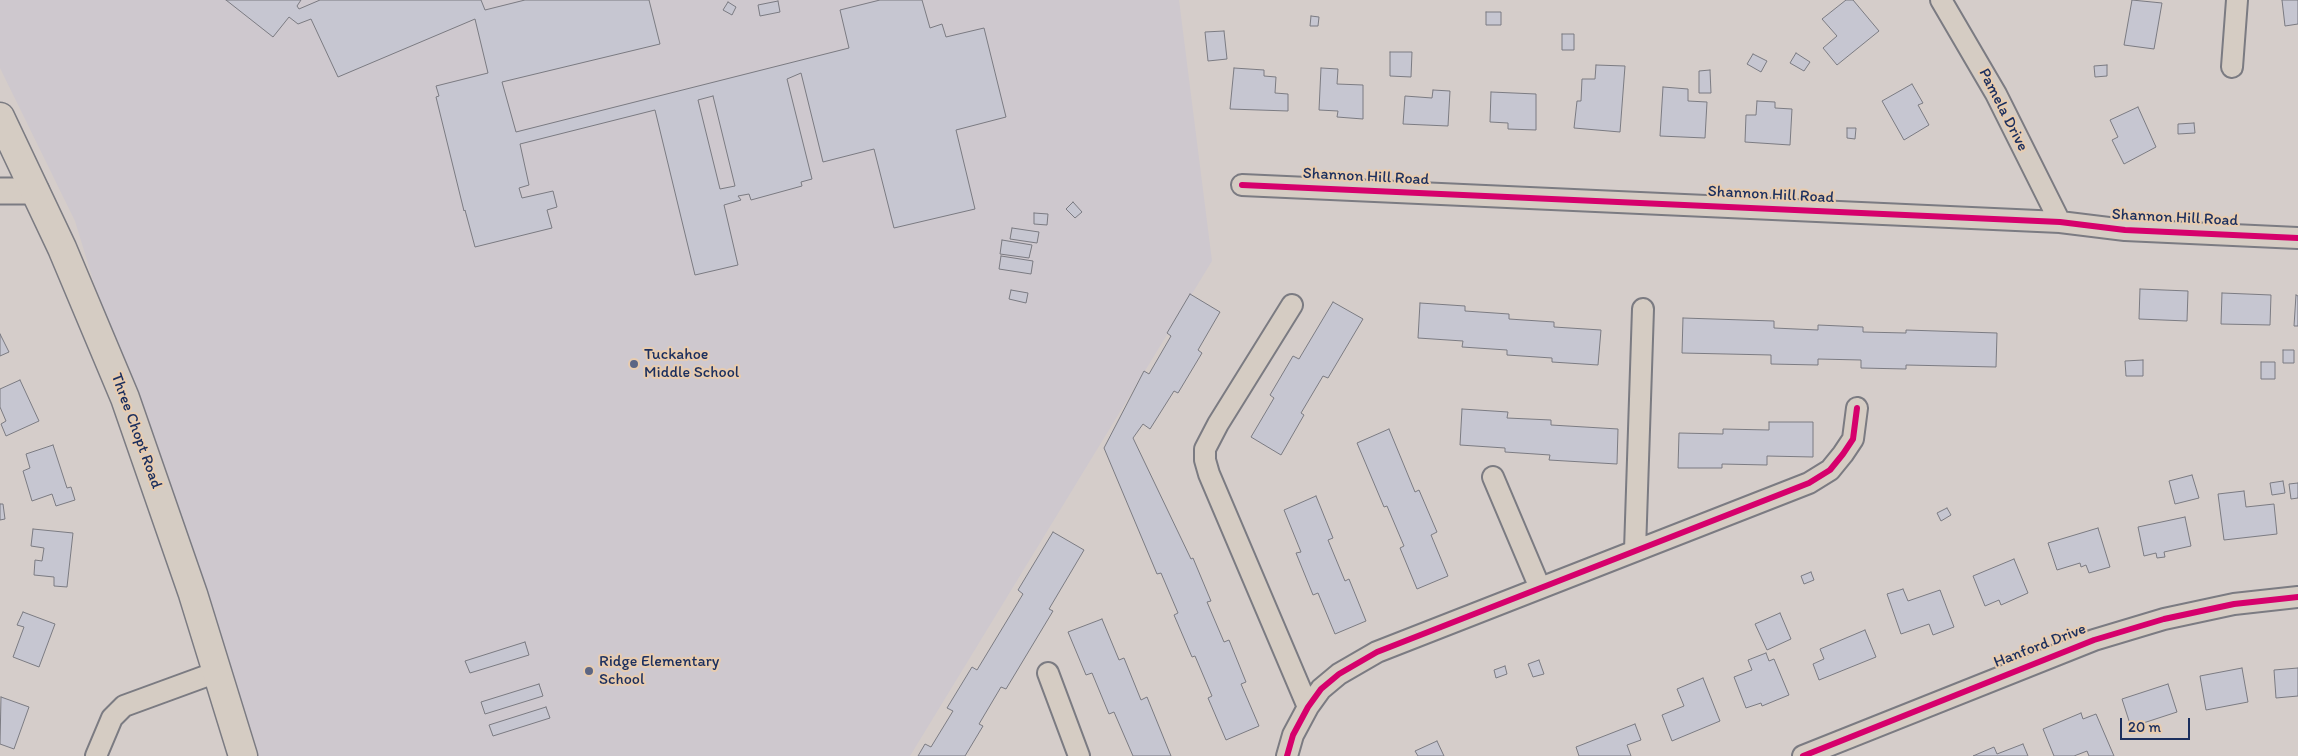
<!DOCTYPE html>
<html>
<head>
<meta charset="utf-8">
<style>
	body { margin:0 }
	#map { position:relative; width:2298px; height:756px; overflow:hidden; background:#d5cdca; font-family:Itim,sans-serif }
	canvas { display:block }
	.scale { position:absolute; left:2120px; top:718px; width:70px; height:22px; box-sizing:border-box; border:2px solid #1b2f5e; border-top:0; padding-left:6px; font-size:15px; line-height:18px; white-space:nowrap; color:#1b2f5e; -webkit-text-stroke:4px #e8ccaf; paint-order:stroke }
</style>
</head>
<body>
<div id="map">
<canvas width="2298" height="756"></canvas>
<div class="scale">20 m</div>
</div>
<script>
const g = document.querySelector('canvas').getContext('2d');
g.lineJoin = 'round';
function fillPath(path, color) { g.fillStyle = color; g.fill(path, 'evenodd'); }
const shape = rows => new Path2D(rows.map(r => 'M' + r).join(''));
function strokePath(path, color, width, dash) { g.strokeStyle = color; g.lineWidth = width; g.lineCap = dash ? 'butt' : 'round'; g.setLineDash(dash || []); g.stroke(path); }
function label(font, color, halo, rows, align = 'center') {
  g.font = font + ' Itim,sans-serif'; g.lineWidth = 4; g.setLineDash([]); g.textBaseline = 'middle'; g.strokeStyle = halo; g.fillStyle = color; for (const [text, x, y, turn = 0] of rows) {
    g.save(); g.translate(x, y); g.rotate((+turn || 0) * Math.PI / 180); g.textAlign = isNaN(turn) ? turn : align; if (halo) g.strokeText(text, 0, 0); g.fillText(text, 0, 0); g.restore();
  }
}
const built = shape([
	[0,0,1179,0,1212,261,910,756,243,756,150,467,75,221,0,68]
]);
const building = shape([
	[226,0,301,0,297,6,299,9,320,0,481,0,485,10,525,0,649,0,660,44,502,82,516,132,849,48,840,10,880,0,922,0,930,28,942,24,946,37,984,28,1006,117,956,130,975,209,894,228,874,149,823,162,801,73,787,79,812,179,801,182,802,186,751,200,749,194,738,196,741,200,724,205,738,265,695,275,655,110,520,144,529,185,519,188,522,198,553,191,557,207,547,210,552,228,475,247,465,210,464,211,436,97,439,96,436,86,488,73,475,19,338,77,311,19,298,24,289,17,273,37,226,0],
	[713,96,735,186,720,189,698,100,713,96],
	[1846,0,1853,0,1879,31,1837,65,1823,48,1837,36,1822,19,1846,0],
	[2132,0,2162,3,2154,49,2124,45,2132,0],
	[2282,0,2298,0,2298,24,2285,26,2282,0],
	[778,1,780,12,760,16,758,5,778,1],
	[728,2,736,7,732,15,723,10,728,2],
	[1486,12,1501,12,1501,25,1486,25,1486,12],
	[1311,16,1319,17,1318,26,1310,26,1311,16],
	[1224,31,1227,59,1208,61,1205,32,1224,31],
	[1562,34,1574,34,1574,50,1562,50,1562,34],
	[1390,52,1412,52,1411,77,1390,76,1390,52],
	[1796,53,1810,62,1804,71,1790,63,1796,53],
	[1753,54,1767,61,1761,72,1747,64,1753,54],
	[1596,65,1625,66,1620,132,1574,128,1577,101,1581,101,1582,79,1595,79,1596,65],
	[2107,65,2107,76,2095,77,2094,66,2107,65],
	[1234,68,1264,70,1264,76,1276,77,1275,93,1288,94,1288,111,1230,109,1234,68],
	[1321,68,1338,69,1337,84,1363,85,1363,119,1337,117,1338,111,1319,110,1321,68],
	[1710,70,1711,93,1699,93,1699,71,1710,70],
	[1912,84,1923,103,1918,105,1929,125,1904,140,1882,101,1912,84],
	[1663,87,1688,89,1688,101,1707,102,1705,138,1660,136,1663,87],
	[1433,90,1450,91,1448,126,1403,124,1405,96,1432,98,1433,90],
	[1491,92,1536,94,1536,130,1508,129,1508,123,1490,122,1491,92],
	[1757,101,1775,102,1775,108,1792,109,1790,145,1745,142,1746,115,1756,115,1757,101],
	[2138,107,2156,147,2124,164,2112,140,2118,137,2110,120,2138,107],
	[2194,123,2195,133,2178,134,2178,124,2194,123],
	[1847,128,1856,128,1855,139,1847,138,1847,128],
	[1073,202,1082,212,1075,218,1066,209,1073,202],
	[1034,213,1048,214,1047,225,1034,224,1034,213],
	[1012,228,1039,232,1037,243,1010,239,1012,228],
	[1002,240,1032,245,1029,258,1000,254,1002,240],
	[1001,256,1033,261,1031,274,999,269,1001,256],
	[2140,289,2188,291,2187,321,2139,319,2140,289],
	[1011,290,1028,293,1026,303,1009,299,1011,290],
	[2222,293,2271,295,2270,325,2221,324,2222,293],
	[1190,294,1220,312,1198,350,1202,353,1178,393,1174,391,1150,429,1143,424,1133,438,1191,559,1193,558,1211,601,1207,602,1224,642,1229,640,1246,682,1241,684,1259,726,1226,740,1208,698,1212,696,1195,656,1192,657,1174,615,1178,613,1161,573,1157,574,1104,448,1144,371,1149,374,1171,336,1167,333,1190,294],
	[2296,295,2298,296,2298,326,2294,326,2296,295],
	[1333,302,1363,319,1328,378,1323,376,1301,413,1304,415,1281,455,1251,437,1274,398,1270,395,1293,356,1299,359,1333,302],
	[1420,303,1465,306,1465,311,1509,314,1509,319,1554,322,1554,327,1601,330,1598,365,1552,362,1552,358,1507,355,1507,350,1462,347,1463,341,1418,338,1420,303],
	[1683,318,1774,321,1774,328,1818,330,1818,325,1863,327,1863,332,1906,333,1906,330,1997,333,1996,367,1906,365,1906,369,1861,368,1861,360,1818,359,1818,365,1771,364,1771,355,1682,353,1683,318],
	[0,334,9,352,0,356,0,334],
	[2283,350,2294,350,2294,363,2283,363,2283,350],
	[2143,360,2143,376,2126,376,2125,361,2143,360],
	[2261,362,2275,362,2275,379,2261,379,2261,362],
	[20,380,39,421,6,436,1,424,6,421,0,407,0,389,20,380],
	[1462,409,1508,412,1507,418,1551,420,1551,425,1618,429,1617,464,1549,460,1550,455,1505,452,1505,448,1460,445,1462,409],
	[1769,422,1813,422,1813,457,1767,456,1767,465,1722,464,1722,468,1678,468,1679,433,1723,434,1723,429,1769,430,1769,422],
	[1389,429,1415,492,1419,490,1437,532,1431,535,1448,576,1417,589,1400,548,1404,546,1387,506,1384,507,1357,443,1389,429],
	[53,445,67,488,71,487,75,500,56,506,52,494,32,501,23,471,30,468,26,454,53,445],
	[2192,475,2199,498,2175,504,2169,481,2192,475],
	[2283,481,2285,493,2272,495,2270,483,2283,481],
	[2298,483,2298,498,2291,499,2289,484,2298,483],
	[2244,491,2246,507,2274,504,2277,534,2224,540,2218,494,2244,491],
	[1316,496,1333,538,1328,540,1345,581,1349,579,1366,621,1335,634,1318,593,1313,595,1296,553,1301,552,1284,510,1316,496],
	[0,504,3,504,5,519,0,520,0,504],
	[1947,508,1951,515,1941,521,1937,513,1947,508],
	[2185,517,2191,546,2164,552,2165,557,2157,558,2156,553,2144,556,2138,527,2185,517],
	[2098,528,2110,567,2089,573,2086,565,2081,567,2080,563,2057,570,2048,543,2098,528],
	[33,529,73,533,67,587,54,586,54,577,34,575,35,560,42,561,44,548,31,546,33,529],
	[1053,532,1084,550,1049,609,1053,611,1006,689,1001,687,979,724,983,726,965,756,918,756,925,744,931,747,953,711,947,708,972,667,977,670,1023,594,1018,590,1053,532],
	[2014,559,2028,593,2001,605,1999,600,1985,606,1973,576,2014,559],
	[1811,572,1814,580,1804,584,1801,576,1811,572],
	[1903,589,1908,601,1940,590,1954,627,1933,635,1929,624,1901,634,1887,594,1903,589],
	[23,612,55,624,39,667,13,657,24,627,17,625,23,612],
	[1780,613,1791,639,1767,650,1755,624,1780,613],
	[1102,619,1119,660,1124,658,1141,700,1147,697,1171,756,1133,756,1114,712,1109,714,1092,673,1086,675,1068,632,1102,619],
	[1865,630,1876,657,1819,680,1813,664,1824,659,1820,649,1865,630],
	[525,642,529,655,470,673,465,661,525,642],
	[1766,653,1769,661,1774,659,1789,695,1762,706,1761,703,1746,708,1734,677,1752,670,1748,660,1766,653],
	[1539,660,1544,674,1533,677,1528,664,1539,660],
	[1505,666,1507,674,1496,678,1494,670,1505,666],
	[2242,668,2248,702,2206,710,2200,676,2242,668],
	[2298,668,2298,696,2276,698,2274,670,2298,668],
	[1703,678,1720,721,1672,741,1662,715,1684,706,1677,689,1703,678],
	[539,684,543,696,485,714,481,702,539,684],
	[2168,684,2177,712,2131,727,2122,699,2168,684],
	[1,697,29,707,14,749,0,744,1,697],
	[546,707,550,718,493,736,489,725,546,707],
	[2081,713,2083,719,2096,714,2114,756,2089,756,2087,751,2074,756,2054,756,2043,729,2081,713],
	[1635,724,1641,740,1627,745,1631,756,1579,756,1576,747,1635,724],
	[1437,741,1444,756,1418,756,1415,751,1437,741],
	[2023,744,2028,756,1973,756,1994,747,1997,754,2023,744]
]);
const minor = shape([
	[1941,0,1996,94,2060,222],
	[2232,67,2237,0],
	[1242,185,2060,222,2125,230,2298,238],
	[1292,305,1218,424,1205,449,1205,460,1209,474,1308,707],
	[1493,477,1540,588],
	[1635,550,1643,309],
	[1048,673,1079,756],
	[96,756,112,718,124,706,217,672],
	[1287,756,1293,735,1308,707,1321,689,1339,674,1377,652,1809,483,1830,470,1843,454,1853,439,1857,408],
	[1803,756,2094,640,2164,619,2234,604,2298,597]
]);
const tertiary = shape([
	[0,191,36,191]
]);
const secondary = shape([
	[0,117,62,248,125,398,193,594,243,756]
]);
const cycleway = shape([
	[1242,185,2060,222,2125,230,2298,238],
	[1287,756,1293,735,1308,707,1321,689,1339,674,1377,652,1809,483,1830,470,1843,454,1853,439,1857,408],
	[1803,756,2094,640,2164,619,2234,604,2298,597]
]);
const markers = [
	[634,364,5,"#5c6684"],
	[589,671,5,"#5c6684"]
];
const streetNames = [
	["Pamela Drive",2003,110,63],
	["Shannon Hill Road",1366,177,3],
	["Shannon Hill Road",1771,195,3],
	["Shannon Hill Road",2175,218,3],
	["Three Chopt Road",136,431,70],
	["Hanford Drive",2040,646,-21]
];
const poiNames = [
	["Tuckahoe",644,355],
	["Middle School",644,373],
	["Ridge Elementary",599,662],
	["School",599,680]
];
fillPath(built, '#cec8ce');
fillPath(building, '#c6c6d1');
strokePath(building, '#7b7b82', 1);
strokePath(minor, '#7b7b82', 24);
strokePath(tertiary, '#7b7b82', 29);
strokePath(secondary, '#7b7b82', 31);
strokePath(minor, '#d5ccc3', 20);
strokePath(tertiary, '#d5ccc3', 25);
strokePath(secondary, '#d5ccc3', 28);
strokePath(cycleway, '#d6006c', 6);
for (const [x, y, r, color] of markers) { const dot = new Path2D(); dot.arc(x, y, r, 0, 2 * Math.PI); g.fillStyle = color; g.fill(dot); strokePath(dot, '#e8ccaf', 2); }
label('16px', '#1b2f5e', '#e8ccaf', streetNames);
label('16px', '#1b2f5e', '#e8ccaf', poiNames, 'left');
</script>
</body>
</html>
